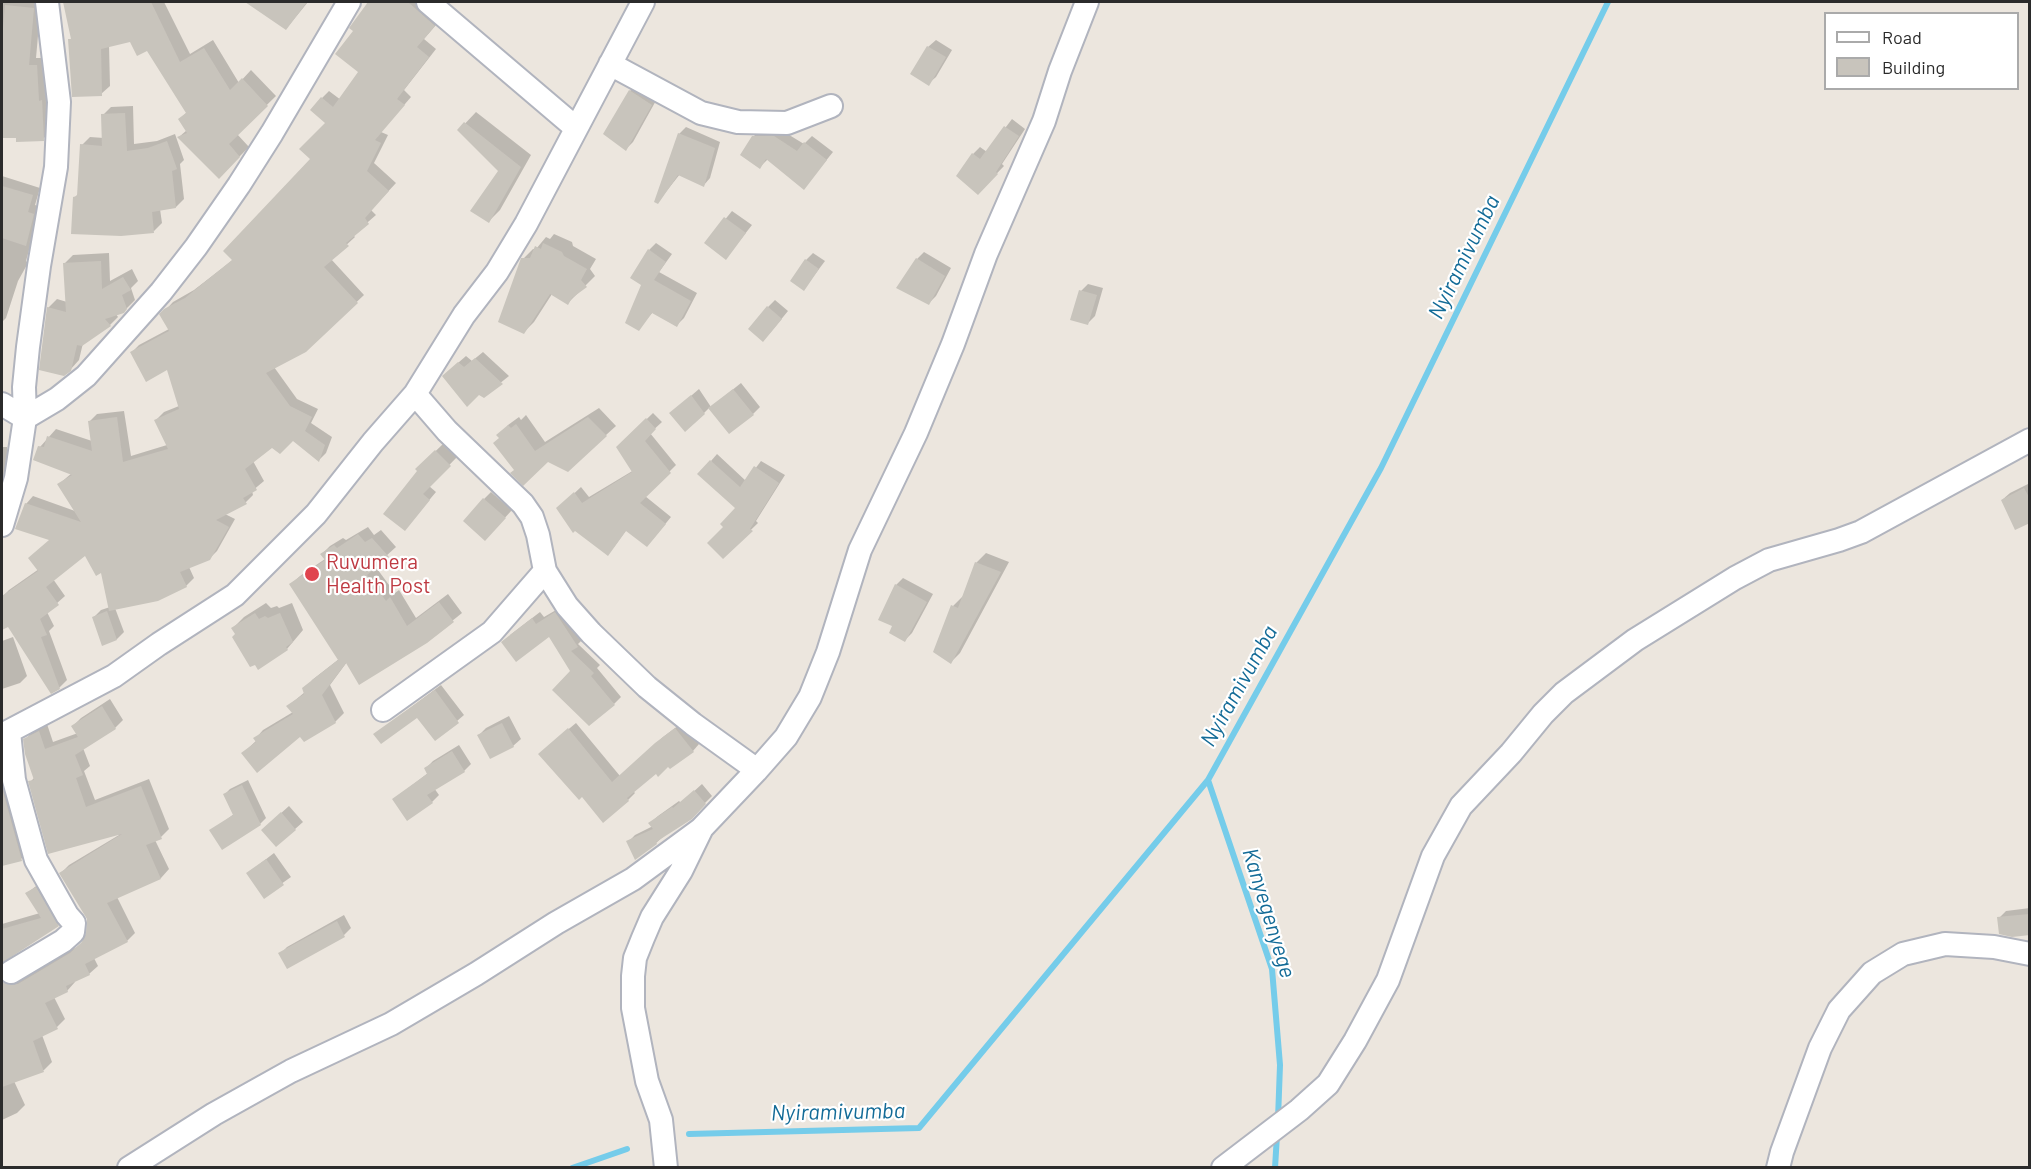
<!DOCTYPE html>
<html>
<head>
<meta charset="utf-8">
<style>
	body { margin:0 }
	#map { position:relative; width:2031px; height:1169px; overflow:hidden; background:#ece6de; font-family:Barlow,sans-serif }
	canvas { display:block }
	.frame { position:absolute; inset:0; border:3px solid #2b2b2b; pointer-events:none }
	.legend { position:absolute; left:1824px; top:12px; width:195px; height:78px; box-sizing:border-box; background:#fff; border:2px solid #aaa; margin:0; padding:8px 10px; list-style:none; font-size:18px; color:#2b2b2b }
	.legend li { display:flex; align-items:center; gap:12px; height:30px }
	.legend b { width:30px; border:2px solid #aaa }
</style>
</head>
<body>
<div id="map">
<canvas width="2031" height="1169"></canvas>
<div class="frame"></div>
<ul class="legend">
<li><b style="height:8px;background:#fff"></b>Road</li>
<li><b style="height:16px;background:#c8c4bc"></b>Building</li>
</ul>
</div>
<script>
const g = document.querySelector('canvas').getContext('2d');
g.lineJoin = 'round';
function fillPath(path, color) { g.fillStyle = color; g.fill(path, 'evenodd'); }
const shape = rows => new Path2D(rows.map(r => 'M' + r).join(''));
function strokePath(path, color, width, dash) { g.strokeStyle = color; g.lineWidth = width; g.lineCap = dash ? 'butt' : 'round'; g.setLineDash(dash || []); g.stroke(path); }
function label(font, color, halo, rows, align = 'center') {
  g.font = font + ' Barlow,sans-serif'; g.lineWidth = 4.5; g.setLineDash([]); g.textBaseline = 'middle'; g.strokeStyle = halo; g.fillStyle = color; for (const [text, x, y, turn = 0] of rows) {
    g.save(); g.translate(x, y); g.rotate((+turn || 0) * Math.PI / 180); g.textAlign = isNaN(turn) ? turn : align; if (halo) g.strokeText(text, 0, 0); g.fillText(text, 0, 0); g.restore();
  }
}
const shadow = shape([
	[2,2,41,2,36,58,44,58,46,94,49,93,51,131,43,139,15,96,2,95],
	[65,2,164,2,190,54,213,40,239,83,251,70,276,96,237,134,249,147,219,177,179,137,187,130,180,119,187,112,148,49,131,40,109,45,110,86,101,94,70,40,72,37],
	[248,2,308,2,286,29],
	[365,2,424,2,442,18,424,39,436,49,404,90,411,97,381,132,388,135,374,163,396,183,371,210,376,215,353,235,355,237,331,259,364,295,306,350,274,367,297,399,318,409,311,423,332,437,326,453,319,460,293,439,272,446,253,461,264,481,252,491,253,495,246,502,225,514,235,519,217,551,209,559,189,567,194,578,186,586,115,608,124,632,117,639,103,644,94,617,101,610,110,607,102,571,86,554,53,579,65,596,47,612,54,626,49,631,67,680,59,688,9,625,2,628,2,597,9,590,39,569,51,539,26,504,33,496,75,511,59,484,72,473,40,447,56,429,92,441,89,422,97,414,124,411,131,456,167,445,156,420,164,412,179,406,168,368,132,352,139,345,169,329,161,315,173,302,194,290,234,259,312,159,327,123,322,98,329,91,341,100,360,72,355,31,368,4],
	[936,40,952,50,936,77,928,84,912,74,928,47],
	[637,83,658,97,633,142,626,149,604,134,630,91],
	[133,106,134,144,157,141,175,134,184,160,180,164,184,199,176,207,160,209,162,223,154,231,74,198,79,193,82,145,90,137,104,138,103,115,111,107],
	[476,112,531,155,500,210,489,221,500,171,459,130],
	[1012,119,1025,129,1002,164,1004,166,978,193,973,154,980,147,987,152],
	[686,127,720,142,710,178,704,185,680,174,658,202,679,134],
	[761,129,781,130,804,144,812,136,833,152,804,188,768,159,760,167,753,137],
	[2,176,40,188,35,205,41,207,26,261,28,263,18,281,6,318,2,322],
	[732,211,752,225,726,258,706,243],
	[554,234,572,242,573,246,596,259,590,269,595,276,568,303,552,294,534,322,524,332,523,259,533,249,536,249,546,237,550,239],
	[656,243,672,254,659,272,697,293,684,318,676,326,653,312,638,329,649,250],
	[924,252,951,268,936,296,929,303,898,288,917,259],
	[109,253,110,281,132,269,138,281,131,288,135,300,123,312,116,314,118,317,110,325,83,343,79,360,70,370,48,308,57,299,67,302,64,264,73,255],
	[813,253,825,261,804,289,806,260],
	[1088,284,1103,288,1095,316,1088,323,1081,291],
	[775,300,788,311,770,333,768,307],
	[483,352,509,376,484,396,451,369,466,356,472,361],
	[741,383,760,407,753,414,710,407,704,413,671,413,699,389,711,407],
	[599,408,616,426,606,435,548,460,516,469,500,438,508,425,519,417,521,420,526,415,545,442],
	[653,413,662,422,650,433,676,465,645,496,671,517,653,539,627,529,614,547,565,502,581,487,589,497,634,470,618,447],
	[443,444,457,457,429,486,436,492,405,529,419,471,417,469],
	[2,447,7,447,7,477,2,495],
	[717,454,746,481,761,461,785,475,756,521,758,523,723,557,725,527,737,508,711,461],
	[2030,483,2030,522,2002,500,2010,493],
	[491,492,512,510,492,532,484,499],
	[368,527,374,535,381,530,396,547,375,566,395,593,399,590,416,618,448,594,462,613,426,642,347,662,330,685,344,713,335,722,243,753,257,740,255,739,263,730,293,712,288,706,305,692,312,680,339,659,291,584,300,576,325,559,322,554,330,546,343,538,346,540],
	[986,553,1009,562,960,653,951,662,935,651,953,606,963,596,976,563],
	[903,578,933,594,912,633,905,640,894,626,896,585],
	[266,603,271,608,277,606,279,608,292,603,303,630,287,649,237,634,233,628,244,617],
	[563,606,584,638,578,644,600,665,597,668,621,697,614,704,572,671,549,634,510,635,540,612,544,617],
	[13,637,27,676,20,683,2,689,2,641],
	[441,685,464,715,436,739,417,716,375,734],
	[110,699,123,720,115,728,83,748,90,766,84,771,95,800,149,779,169,829,161,837,155,840,169,869,161,878,117,897,135,933,127,941,94,958,98,966,89,974,74,981,75,982,67,991,54,997,65,1019,57,1027,42,1035,52,1062,44,1070,14,1081,25,1105,17,1113,2,1120,2,924,40,913,27,893,44,880,66,917,58,925,6,957,5,963,20,978,28,976,80,945,88,934,88,918,61,873,69,865,119,835,30,782,35,777,25,740,33,731,47,724,53,742,78,733,73,726,81,718],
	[509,716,521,739,513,746,479,735,486,728],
	[683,722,699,744,693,751,656,772,633,791,635,793,628,800,547,747,576,723,620,776,663,737],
	[459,745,471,764,464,771,434,788,439,795,432,802,394,799,428,773,426,768,433,761],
	[13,778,32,848,21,859,2,865,2,781],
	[248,780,266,818,260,824,211,831,234,814,224,795,230,789],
	[702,784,712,796,688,820,664,836,656,843,628,842,635,835,653,826,650,823,658,816,679,801,681,803],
	[289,806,303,822,277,845,270,823],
	[274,853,291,877,264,896,248,873],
	[2030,908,2030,933,1999,918,2006,911],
	[344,915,351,928,344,935,280,954,287,947]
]);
const stream = shape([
	[1208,780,1272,969,1280,1065,1278,1119],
	[689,1134,919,1128,1208,780,1381,468,1608,2],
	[572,1168,627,1149],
	[1275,1168,1277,1135]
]);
const building = shape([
	[63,2,151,2,180,62,204,48,230,90,242,78,268,106,229,144,240,157,219,179,177,137,187,133,178,119,186,113,147,51,137,56,130,42,101,49,102,96,72,97,68,39,71,39],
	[245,2,307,2,286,30],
	[368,2,408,2,435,26,417,47,429,57,397,99,405,105,375,140,381,143,367,171,389,191,365,218,369,224,346,243,349,246,324,267,358,303,306,352,266,373,290,406,312,417,305,431,325,445,319,462,293,441,280,454,272,448,245,469,257,490,243,498,247,504,216,520,229,527,210,560,180,572,187,587,158,601,109,611,101,573,96,576,85,556,46,587,59,605,40,619,47,635,41,637,60,689,51,694,8,627,2,630,2,596,38,571,28,558,49,540,15,529,25,503,81,522,57,484,72,475,33,460,38,446,44,447,47,436,92,451,88,421,117,417,123,462,168,449,154,420,179,409,167,370,146,382,130,352,169,331,159,314,164,309,185,298,232,260,223,251,310,159,299,149,325,123,310,110,321,97,333,107,358,72,335,54,353,31,349,28],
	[5,5,34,8,29,65,37,65,39,101,42,100,44,141,16,142,16,138,2,138,2,41],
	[927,46,946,57,929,86,910,74],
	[629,90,652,105,626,151,603,134],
	[125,113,127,151,148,148,167,141,177,169,172,171,176,208,152,212,154,233,121,236,71,234,73,197,77,196,80,144,102,146,101,114],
	[464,122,521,167,489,223,470,211,498,171,457,130],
	[1004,126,1019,136,996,172,998,174,978,195,956,176,972,153,980,159],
	[678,133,715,148,704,187,678,175,658,204,654,202],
	[752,136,774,136,797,151,804,142,827,160,804,190,766,159,760,169,740,155],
	[2,186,33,195,28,212,34,214,26,246,2,238],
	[724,217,746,233,726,260,704,243],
	[543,243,562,252,564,256,587,269,581,280,587,287,572,298,568,305,550,294,524,334,498,322,521,258,530,258,535,246,541,249],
	[648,249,666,262,654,280,691,301,677,327,652,313,639,331,625,323,641,285,630,278],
	[916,258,945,276,929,305,896,288],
	[805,259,819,269,804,291,790,281],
	[101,261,102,289,123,277,131,290,122,295,127,309,124,313,105,319,111,326,82,346,77,345,71,371,64,376,39,370,47,307,66,312,63,263],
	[1079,290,1097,295,1088,325,1070,320],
	[767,306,782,319,763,342,748,329],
	[475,358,503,384,484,398,479,395,467,407,442,376,458,362,464,367],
	[733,389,754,415,729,434,708,408],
	[691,395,705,414,685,432,669,413],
	[588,417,607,436,568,472,548,462,523,486,510,473,514,470,493,443,499,438,496,435,508,425,511,428,516,424,535,451],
	[646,418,656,429,645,441,671,473,640,503,666,524,647,547,626,531,608,556,575,531,573,533,556,508,574,492,582,503,632,472,616,447],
	[435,450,451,466,423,494,430,500,405,531,383,514,417,471,415,469],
	[710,460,740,487,754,466,779,483,750,529,753,531,723,559,707,543,723,527,720,524,735,508,697,474],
	[2024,488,2030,499,2030,523,2015,530,2001,500],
	[483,498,506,518,485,541,463,521],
	[358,534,365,542,372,538,389,557,367,575,386,601,390,597,407,626,439,602,454,622,427,643,359,685,346,663,322,695,336,723,304,742,300,737,257,773,241,753,256,742,253,738,293,714,286,706,304,694,302,688,338,660,289,584,325,560,320,554,334,545,337,548],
	[975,562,1001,572,951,664,933,652,951,605,958,608],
	[895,584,927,602,905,642,889,633,892,626,878,620],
	[107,611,117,640,102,646,92,617],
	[555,612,578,647,571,651,594,673,591,676,615,705,589,726,552,690,570,671,549,637,516,662,501,642,532,618,536,624],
	[255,613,259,619,265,616,268,618,280,613,293,642,286,647,288,650,258,670,255,665,250,667,232,637,235,634,231,628],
	[435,690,459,723,435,741,417,718,381,744,373,734],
	[102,706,116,729,75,755,83,775,76,778,86,807,141,786,162,839,146,845,161,879,107,903,128,942,85,964,90,975,66,986,68,992,45,1003,58,1029,33,1041,44,1072,2,1087,2,981,11,985,18,984,70,953,82,942,86,933,87,919,59,873,122,834,48,854,28,781,34,780,25,754,23,739,39,731,45,749,78,737,71,726],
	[502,723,514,747,490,759,477,735],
	[568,728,612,782,655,743,675,728,694,752,670,769,668,767,658,777,656,774,627,798,629,801,603,823,582,797,579,800,538,754],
	[452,751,465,772,427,795,433,803,407,821,392,799,427,774,424,768],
	[242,785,261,825,222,850,209,830,233,815,223,794],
	[2,788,22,861,2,866],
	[694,790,706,804,692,819,656,842,657,844,635,860,626,841,653,829,648,823,672,807,673,808],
	[281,812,296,830,276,847,261,830],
	[266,859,284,885,264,899,246,873],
	[36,887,59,926,2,963,2,929,41,918,25,893],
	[2030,914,2030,935,2012,937,1999,934,1997,917],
	[337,921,345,937,287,969,278,953]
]);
const street = shape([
	[428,2,576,128],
	[610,64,701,113,738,122,787,123,831,106],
	[415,394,447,431,523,504,532,517,538,535,545,571,567,606,591,633,647,687,693,724,757,770],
	[2,404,25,418],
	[25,418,24,387,28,347,39,266,56,167,59,102,47,2],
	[2,525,16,478,25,418,57,399,86,376,161,292,196,247,239,185,272,133,349,2],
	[383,710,492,632,545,571],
	[9,732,14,780,36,860,67,915,74,923,73,932,63,941,11,972],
	[2,735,114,676,159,644,235,595,316,514,373,442,415,394,464,315,497,272,526,224,643,2],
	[129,1168,214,1114,291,1071,391,1024,476,974,556,923,633,879,701,829,757,770,786,737,810,697,828,652,860,550,916,433,953,344,986,254,1044,121,1060,71,1087,2],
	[666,1168,661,1120,647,1081,633,1008,633,976,635,958,643,938,652,917,681,871,701,830],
	[1223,1168,1299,1110,1328,1084,1355,1041,1388,980,1433,856,1461,806,1511,753,1543,714,1564,693,1635,640,1735,578,1769,560,1839,540,1861,532,2030,440],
	[1778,1168,1782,1152,1820,1048,1839,1010,1872,973,1903,954,1945,944,1994,947,2030,954]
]);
const markers = [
	[312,574,8,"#e0444e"]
];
const healthNames = [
	["Ruvumera",326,562],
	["Health Post",326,586]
];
const waterNames = [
	["Nyiramivumba",1464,257,-64],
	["Nyiramivumba",1239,686,-61],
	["Kanyegenyege",1269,913,73],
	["Nyiramivumba",838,1112,-1]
];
fillPath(shadow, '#0003');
strokePath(stream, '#75ccea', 6);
fillPath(building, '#c8c4bc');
strokePath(street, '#b1b4be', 26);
strokePath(street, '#fff', 22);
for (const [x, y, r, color] of markers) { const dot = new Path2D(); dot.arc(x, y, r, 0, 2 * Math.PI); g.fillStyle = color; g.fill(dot); strokePath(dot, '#fff', 2); }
label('21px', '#be3a42', '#fff', healthNames, 'left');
label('italic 22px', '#136b97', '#fff', waterNames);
</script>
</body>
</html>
